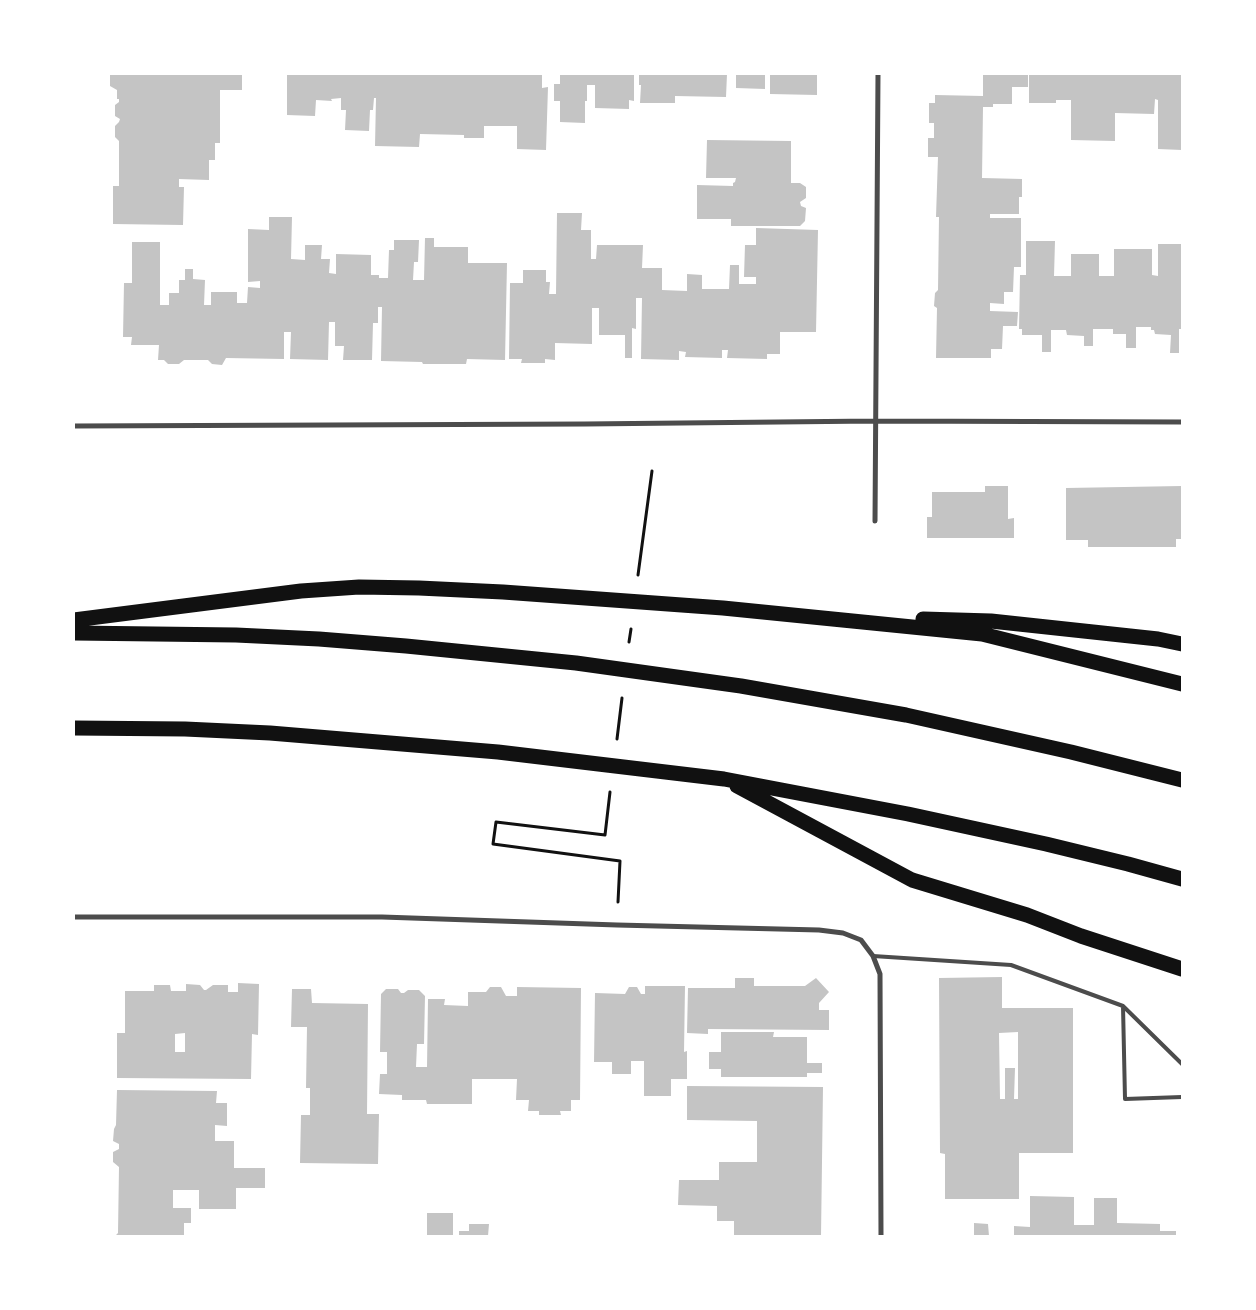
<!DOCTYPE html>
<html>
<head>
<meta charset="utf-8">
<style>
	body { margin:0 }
	#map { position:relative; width:1256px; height:1310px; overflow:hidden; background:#fff; font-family:"Space Grotesk",sans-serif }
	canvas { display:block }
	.frame { position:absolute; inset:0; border:75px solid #fff; pointer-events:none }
</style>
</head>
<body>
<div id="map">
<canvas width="1256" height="1310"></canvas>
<div class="frame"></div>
</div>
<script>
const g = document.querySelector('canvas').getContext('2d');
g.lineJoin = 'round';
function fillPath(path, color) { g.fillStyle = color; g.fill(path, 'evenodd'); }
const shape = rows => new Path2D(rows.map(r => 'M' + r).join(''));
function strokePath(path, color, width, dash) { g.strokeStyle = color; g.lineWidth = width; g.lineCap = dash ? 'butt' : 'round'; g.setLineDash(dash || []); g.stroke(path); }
const building = shape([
	[110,74,242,74,242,90,220,90,220,143,215,143,215,160,209,160,209,180,179,179,179,187,184,187,183,225,113,224,113,186,119,186,119,141,115,137,115,126,119,122,120,119,115,116,115,105,119,102,119,99,117,99,117,90,110,86],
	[287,74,542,74,542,88,548,87,546,150,517,149,517,126,484,126,484,138,464,138,464,135,420,134,419,147,375,146,376,98,374,98,373,110,370,110,369,131,345,130,346,110,341,110,341,98,331,99,332,101,316,100,315,116,287,115],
	[560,74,634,74,634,101,629,100,629,109,595,108,595,85,587,85,587,101,585,101,585,123,560,122,560,101,554,101,554,84,560,84],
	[639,74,727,74,726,97,675,96,675,103,640,103,641,85,639,85],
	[736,74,765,74,765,89,736,88],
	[770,74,817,74,817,95,770,94],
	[983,74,1028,74,1028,87,1012,87,1012,104,993,104,993,107,983,107,982,178,1022,179,1022,197,1019,197,1019,214,990,214,990,218,1021,218,1021,267,1014,267,1013,292,1004,292,1004,304,990,303,990,311,1018,312,1017,326,1003,326,1002,349,991,349,991,358,936,358,937,308,934,306,935,293,938,290,939,217,936,217,938,157,928,157,928,138,934,138,934,123,929,123,929,103,935,103,935,95,983,96],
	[1029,74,1182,74,1182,150,1158,149,1158,100,1155,99,1154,114,1115,113,1115,141,1071,140,1071,100,1056,100,1056,103,1029,103],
	[707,140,791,141,791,183,800,183,806,187,806,198,800,202,801,206,806,208,805,221,800,226,731,226,731,219,697,219,697,185,733,186,733,183,735,182,736,178,706,178],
	[557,213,582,213,581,230,591,230,591,259,596,259,597,245,643,245,642,268,662,268,662,290,687,291,687,274,702,275,702,289,729,289,730,265,739,265,739,284,756,284,756,277,744,277,745,245,756,245,756,228,818,230,816,332,780,332,780,354,767,354,767,359,727,358,728,350,722,350,722,358,685,357,686,352,679,351,679,360,641,359,642,298,636,298,636,329,632,328,632,358,625,358,625,335,599,335,599,308,592,308,592,344,555,343,555,360,545,359,545,363,521,363,522,359,509,359,510,283,523,283,523,270,546,270,546,282,550,282,549,294,556,294],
	[269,217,292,217,291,259,305,260,305,245,322,245,321,259,330,259,329,273,336,274,336,254,371,255,371,275,379,275,379,278,388,278,389,250,394,250,394,240,419,240,418,262,414,262,413,280,424,280,425,238,434,238,434,247,468,247,468,263,507,263,505,360,467,359,466,364,423,364,422,362,381,361,382,307,378,307,378,323,373,323,372,360,343,360,344,346,335,346,335,322,329,322,328,360,290,359,291,332,284,332,284,359,226,358,222,365,212,364,208,360,184,360,179,364,168,364,164,360,158,360,159,345,131,345,132,337,123,337,124,283,132,283,132,242,160,242,160,305,169,305,169,293,179,293,179,280,185,280,185,269,193,269,193,279,205,280,204,305,211,305,211,292,237,292,237,303,247,303,248,287,260,288,260,281,248,282,248,229,269,230],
	[1026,241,1055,241,1054,276,1071,276,1071,254,1099,254,1099,276,1114,276,1114,249,1152,249,1152,275,1158,276,1158,244,1182,244,1182,329,1179,329,1179,353,1170,353,1171,335,1155,334,1154,330,1151,330,1151,327,1136,327,1136,348,1126,348,1126,334,1113,334,1113,329,1093,329,1093,346,1084,346,1084,336,1067,335,1066,330,1051,330,1051,352,1042,352,1042,335,1022,335,1022,329,1019,329,1020,275,1026,275],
	[985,486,1008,486,1008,519,1014,518,1014,538,927,538,927,517,932,517,932,492,985,492],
	[1182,486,1182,539,1176,539,1176,547,1088,547,1088,540,1066,540,1066,488],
	[1002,977,1002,1008,1073,1008,1073,1153,1019,1153,1019,1199,945,1199,945,1154,940,1153,939,978],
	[1018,1032,1018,1099,1014,1099,1015,1068,1005,1068,1005,1099,1000,1099,999,1033],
	[735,978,754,978,754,986,805,986,816,978,829,992,819,1003,819,1010,829,1010,829,1030,708,1029,708,1034,687,1033,688,988,735,988],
	[238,983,259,984,258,1035,252,1034,251,1079,117,1078,117,1033,125,1033,125,991,154,991,154,985,170,985,171,991,186,991,186,984,200,985,204,990,206,990,213,985,228,985,228,992,238,992],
	[185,1033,185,1052,175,1052,175,1034],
	[645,986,685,986,684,1052,687,1051,687,1079,671,1079,671,1096,644,1096,644,1061,631,1061,631,1074,612,1074,612,1062,594,1062,595,993,625,994,629,987,637,987,641,994,645,994],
	[490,987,501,987,506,996,517,996,517,987,581,988,580,1100,571,1100,571,1111,560,1111,561,1115,539,1115,539,1111,528,1111,529,1100,516,1100,517,1079,472,1079,472,1104,427,1104,426,1100,402,1100,402,1095,379,1094,380,1074,387,1074,387,1052,380,1052,381,994,386,989,398,989,401,993,404,993,408,990,419,990,425,996,424,1044,417,1044,416,1067,427,1067,428,999,445,999,444,1005,468,1006,468,992,486,992],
	[292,989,311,989,312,1003,368,1004,367,1114,379,1114,378,1164,300,1163,301,1115,310,1115,310,1088,306,1088,307,1027,291,1027],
	[721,1032,774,1032,773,1037,807,1037,807,1063,822,1063,822,1073,807,1073,807,1077,721,1077,721,1069,709,1069,709,1052,721,1052],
	[687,1086,823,1087,821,1236,734,1236,734,1221,717,1221,717,1206,678,1205,679,1180,719,1180,719,1162,757,1162,757,1121,687,1120],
	[117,1090,217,1091,216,1103,227,1103,227,1126,215,1125,215,1141,234,1141,234,1168,265,1168,265,1188,236,1188,236,1209,199,1209,199,1190,173,1190,173,1208,191,1208,191,1223,184,1223,184,1236,115,1236,118,1233,119,1167,113,1162,113,1152,119,1149,119,1144,113,1141,114,1129,116,1125],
	[1030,1196,1074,1197,1074,1225,1094,1225,1094,1198,1117,1198,1117,1223,1160,1224,1160,1231,1176,1231,1176,1236,1014,1236,1014,1226,1030,1227],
	[427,1213,453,1213,453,1236,427,1236],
	[974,1223,988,1224,989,1236,974,1236],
	[469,1224,489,1224,488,1236,459,1236,459,1231,469,1231]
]);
const path = shape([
	[638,575,652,471],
	[629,642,631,629],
	[617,739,622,698],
	[610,792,605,835,496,822,493,844,620,861,618,902]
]);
const service = shape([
	[873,956,1011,965,1123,1006,1182,1064],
	[1123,1006,1125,1099,1182,1097]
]);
const minor = shape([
	[74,426,585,424,875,421,1182,422],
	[875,521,878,74],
	[74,917,382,917,617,925,819,930,843,933,861,940,873,956,880,974,881,1236]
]);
const motorway = shape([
	[923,619,991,621,1158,639,1182,644],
	[74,620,301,591,359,587,419,588,503,592,723,608,982,634,1182,684],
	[74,633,236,635,319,639,406,646,576,663,741,686,906,715,1071,752,1182,780],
	[74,728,185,729,270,733,498,752,724,779,908,814,1046,844,1128,864,1182,879],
	[737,786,912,880,1027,915,1081,936,1182,969]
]);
fillPath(building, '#c4c4c4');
strokePath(path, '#111', 3);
strokePath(service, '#4c4c4c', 4);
strokePath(minor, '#4c4c4c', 5);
strokePath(motorway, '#111', 15);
</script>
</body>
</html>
